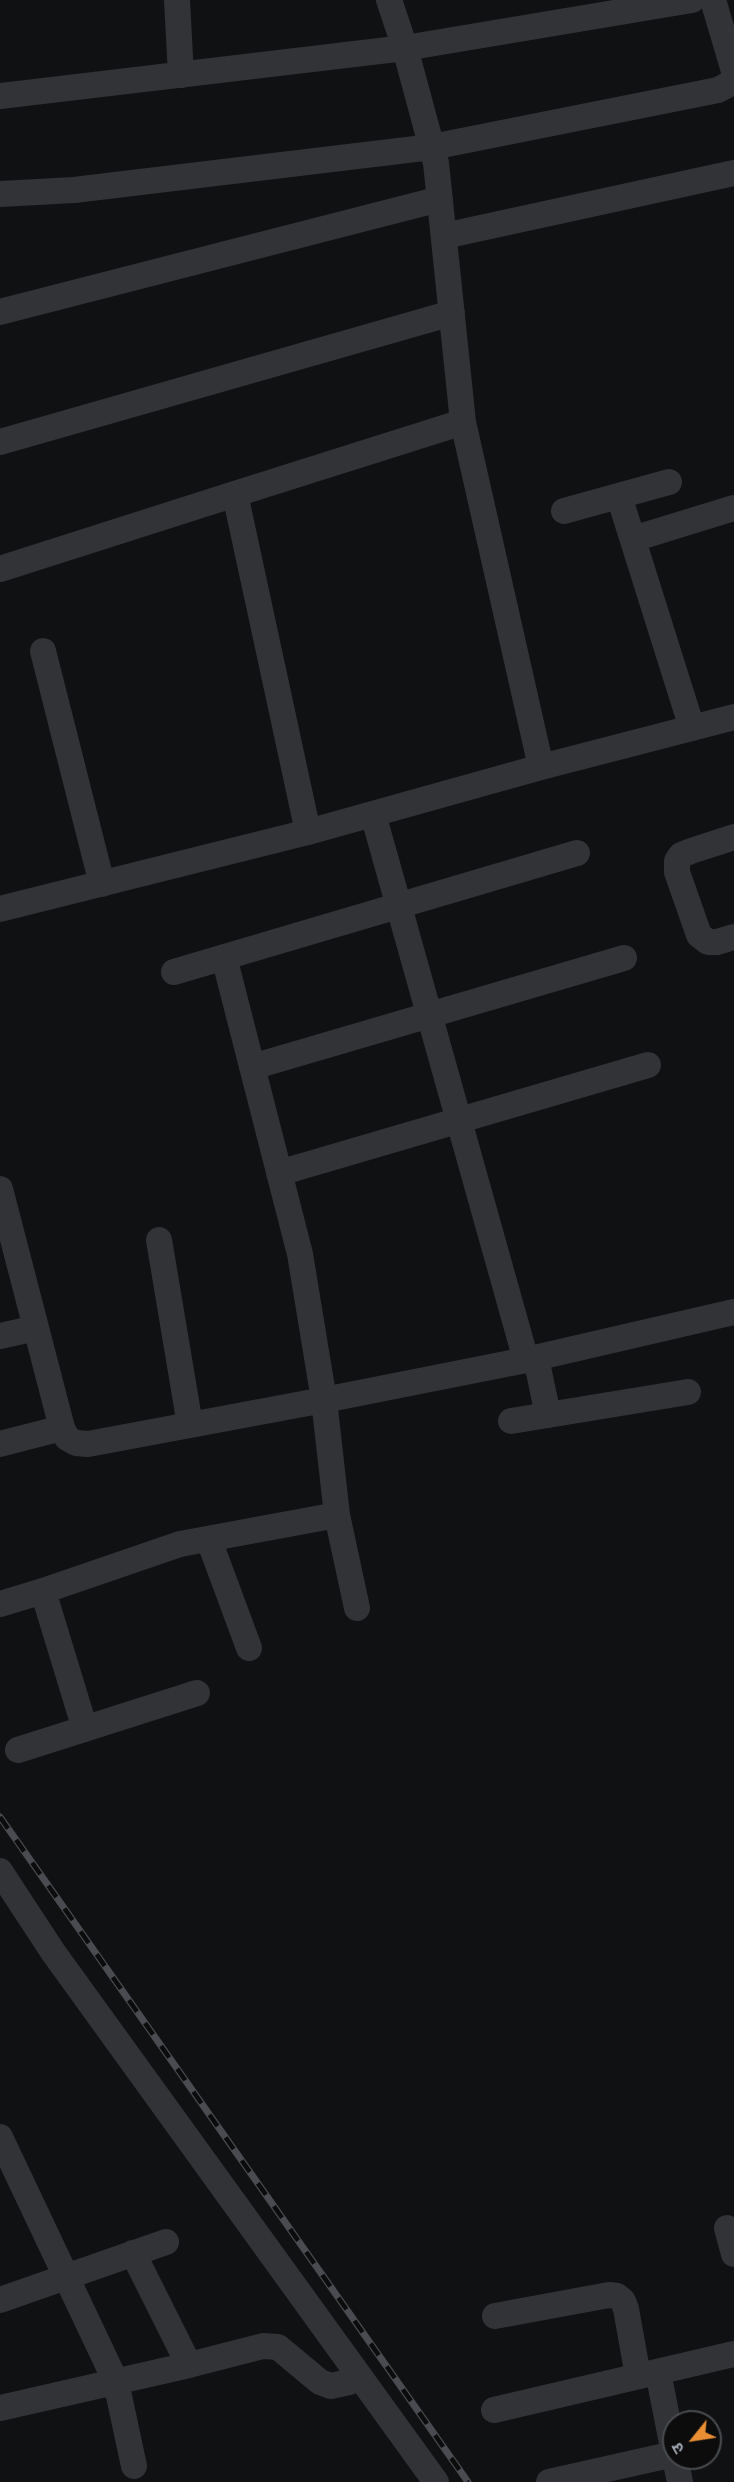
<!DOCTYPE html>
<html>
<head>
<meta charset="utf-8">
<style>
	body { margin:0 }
	#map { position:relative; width:734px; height:2482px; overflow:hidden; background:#101112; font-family:"Public Sans","Noto Sans Devanagari",sans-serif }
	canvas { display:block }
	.north { position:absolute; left:662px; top:2410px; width:60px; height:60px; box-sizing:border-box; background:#0c0c0d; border:2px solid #484b4f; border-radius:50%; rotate:240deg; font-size:16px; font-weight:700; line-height:24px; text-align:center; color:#a2aab2 }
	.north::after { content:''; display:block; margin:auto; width:21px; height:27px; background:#e98e32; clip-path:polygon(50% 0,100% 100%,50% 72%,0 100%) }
</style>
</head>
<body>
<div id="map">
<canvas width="734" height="2482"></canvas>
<div class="north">उ</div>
</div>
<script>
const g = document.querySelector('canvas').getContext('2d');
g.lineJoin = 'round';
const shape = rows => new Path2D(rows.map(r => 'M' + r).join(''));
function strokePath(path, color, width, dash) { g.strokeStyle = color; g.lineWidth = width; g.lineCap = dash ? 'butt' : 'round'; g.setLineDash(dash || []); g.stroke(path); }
const minor = shape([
	[177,0,181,75],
	[389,0,405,48,436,163,463,422,541,767],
	[713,0,734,71],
	[0,96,405,48,692,0],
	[0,194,74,190,432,147,718,90,733,82,734,75],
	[444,236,734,173],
	[0,312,440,199],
	[0,442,452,313],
	[619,496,692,728],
	[564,511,669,482],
	[633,539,734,508],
	[0,569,235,494],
	[43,651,102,884],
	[373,814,526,1360,734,1312],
	[308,832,235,494,463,422],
	[734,837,691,851,681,855,677,861,677,872,699,935,708,942,717,942,734,937],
	[0,909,308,832,541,767,734,717],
	[174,972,577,853],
	[252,1067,624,958],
	[279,1173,648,1065],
	[0,1189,62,1428,67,1438,76,1443,88,1444,324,1400,300,1254,224,957],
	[159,1240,190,1425],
	[0,1336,36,1328],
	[536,1358,548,1415],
	[511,1421,688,1392],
	[0,1444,62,1428],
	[337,1515,357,1608],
	[209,1540,249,1648],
	[0,1604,43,1591],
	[85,1729,43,1591,180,1544,337,1515,324,1400,526,1360],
	[18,1750,197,1693],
	[0,1871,53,1952,436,2482],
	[0,2137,116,2382,134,2466],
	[727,2228,734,2254],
	[133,2253,189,2365],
	[0,2300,166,2242],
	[495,2316,609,2295,617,2296,623,2301,626,2309,638,2376],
	[658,2372,674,2453],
	[0,2408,189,2365,263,2346,278,2347,320,2382,331,2386,349,2382,359,2376],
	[494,2410,734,2354],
	[675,2458,680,2482],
	[549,2482,674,2454]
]);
const rail = shape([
	[0,1817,468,2482]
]);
strokePath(minor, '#323337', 26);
strokePath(rail, '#494b50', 7);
strokePath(rail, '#0c0c0d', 4.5, [14]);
</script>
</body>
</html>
